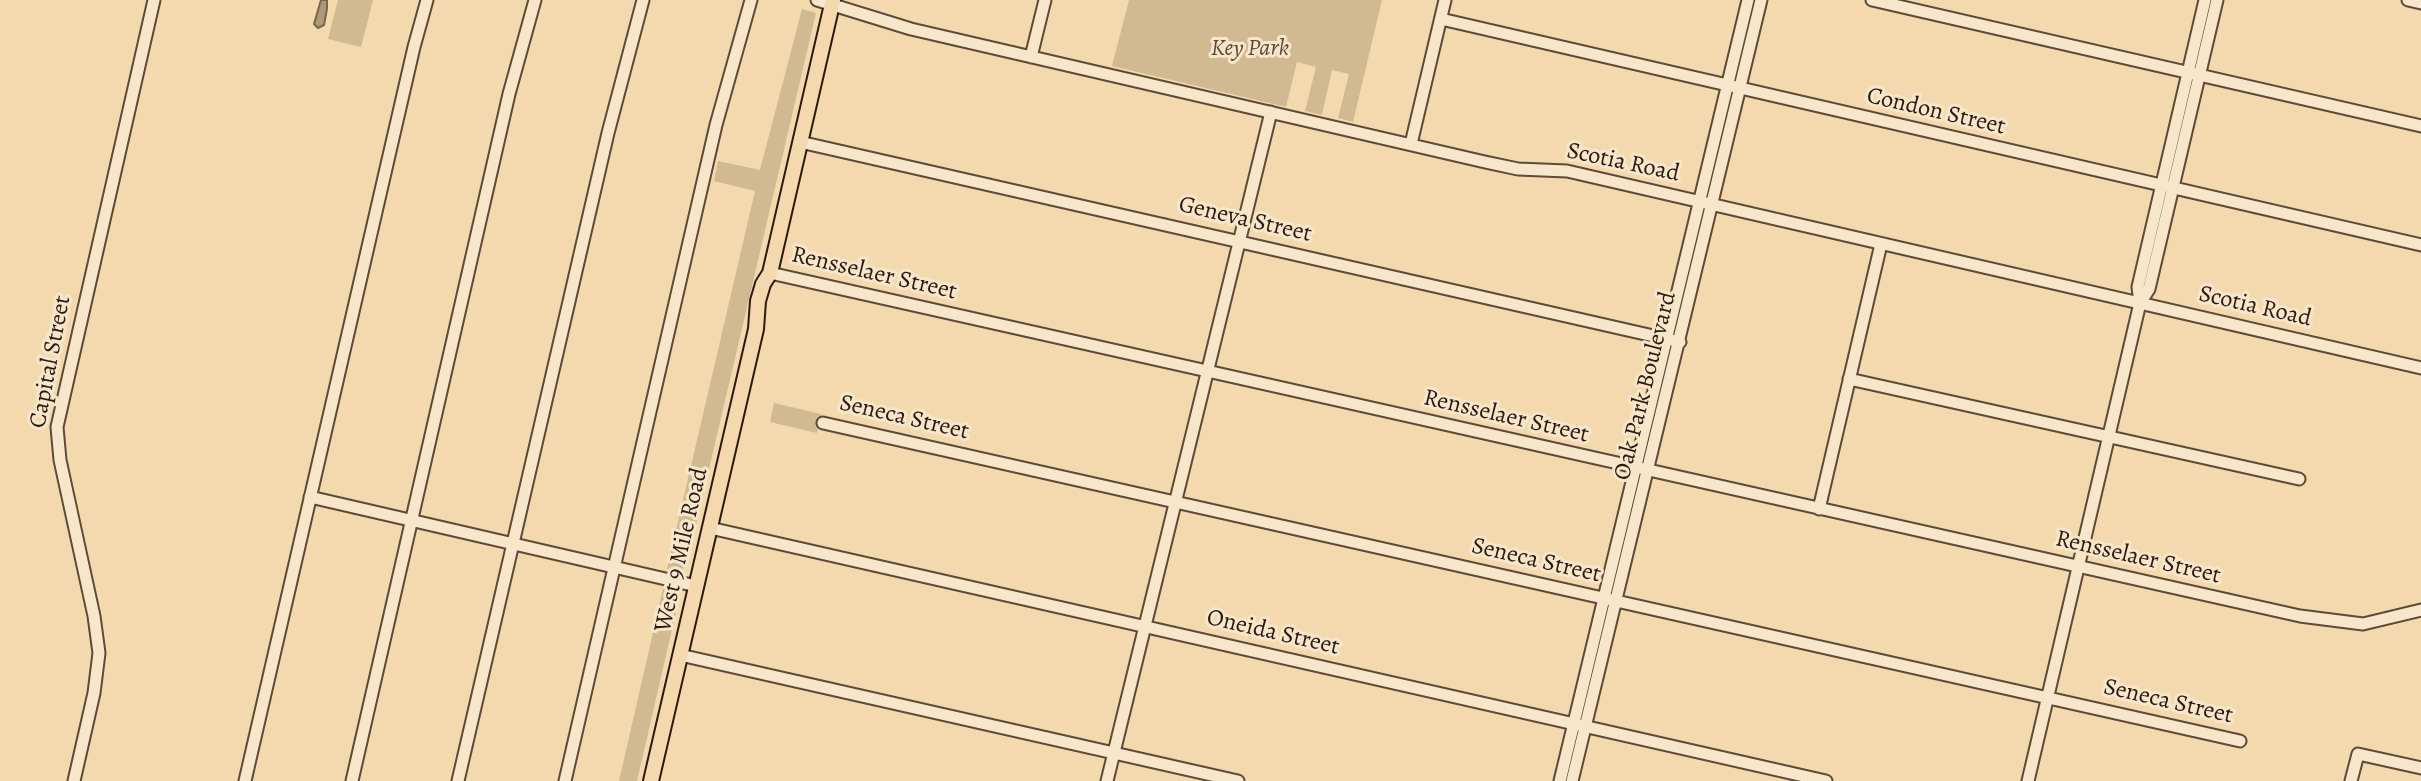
<!DOCTYPE html>
<html>
<head>
<meta charset="utf-8">
<style>
	body { margin:0 }
	canvas { display:block; background:#f3d9ad }
</style>
</head>
<body>
<canvas width="2421" height="781"></canvas>
<script>
const g = document.querySelector('canvas').getContext('2d');
g.lineJoin = 'round';
function fillPath(path, color) { g.fillStyle = color; g.fill(path, 'evenodd'); }
const shape = rows => new Path2D(rows.map(r => 'M' + r).join(''));
function strokePath(path, color, width, dash) { g.strokeStyle = color; g.lineWidth = width; g.lineCap = dash ? 'butt' : 'round'; g.setLineDash(dash || []); g.stroke(path); }
function label(font, color, halo, rows, align = 'center') {
  g.font = font + ' Alegreya,serif'; g.lineWidth = 6; g.setLineDash([]); g.textBaseline = 'middle'; g.strokeStyle = halo; g.fillStyle = color; for (const [text, x, y, turn = 0] of rows) {
    g.save(); g.translate(x, y); g.rotate((+turn || 0) * Math.PI / 180); g.textAlign = isNaN(turn) ? turn : align; if (halo) g.strokeText(text, 0, 0); g.fillText(text, 0, 0); g.restore();
  }
}
const green = shape([
	[338,0,373,0,361,47,328,39],
	[1129,0,1382,0,1353,122,1338,118,1349,74,1332,70,1322,115,1305,111,1316,67,1297,62,1286,107,1112,66],
	[802,9,816,13,687,563,680,572,667,569,755,191,714,181,718,161,760,170],
	[774,403,821,414,817,433,770,422],
	[663,589,678,592,680,595,637,781,619,781]
]);
const water = shape([
	[321,0,327,0,327,9,324,25,318,28,314,24,321,0]
]);
const minor = shape([
	[817,0,911,29,1485,162,1518,169,1567,171,2421,368],
	[1872,0,2421,126],
	[2205,0,2138,287,2140,303,2149,289,2217,0],
	[2408,0,2421,3],
	[1441,19,2421,245],
	[1031,57,1045,0],
	[800,142,1680,342],
	[1411,144,1445,0],
	[770,273,2300,616,2363,624,2421,610],
	[1849,379,2299,479],
	[823,423,2240,741],
	[310,497,696,586],
	[1819,509,1881,244],
	[710,528,1826,781],
	[680,655,1238,781],
	[74,781,94,693,99,653,94,616,60,460,57,427,154,0],
	[245,781,414,47,427,0],
	[352,781,509,94,535,0],
	[458,781,608,133,643,0],
	[565,781,716,125,751,0],
	[1107,781,1271,112],
	[1560,781,1748,0],
	[1572,781,1761,0],
	[2028,781,2140,303],
	[2351,781,2358,754,2421,768]
]);
const major = shape([
	[651,781,756,329,758,301,763,284,770,273,833,0]
]);
const parkNames = [
	["Key Park",1250,49]
];
const streetNames = [
	["Condon Street",1936,112,13],
	["Scotia Road",1623,163,12],
	["Geneva Street",1245,220,13],
	["Rensselaer Street",874,274,13],
	["Scotia Road",2255,307,13],
	["Capital Street",51,362,-79],
	["Oak Park Boulevard",1646,386,-76],
	["Rensselaer Street",1506,417,13],
	["Seneca Street",904,418,13],
	["West 9 Mile Road",682,550,-77],
	["Rensselaer Street",2138,558,13],
	["Seneca Street",1536,561,13],
	["Oneida Street",1273,633,13],
	["Seneca Street",2168,702,13]
];
fillPath(green, '#d1b992');
fillPath(water, '#af9878');
strokePath(water, '#7a664f', 2);
strokePath(minor, '#5d4a38', 15);
strokePath(major, '#2b1a11', 18);
strokePath(minor, '#f7e6ca', 11);
strokePath(major, '#f3d9ad', 14);
label('italic 24px', '#5d4a38', '#f7e6ca', parkNames);
label('24px', '#2b1a11', '#f7e6ca', streetNames);
</script>
</body>
</html>
